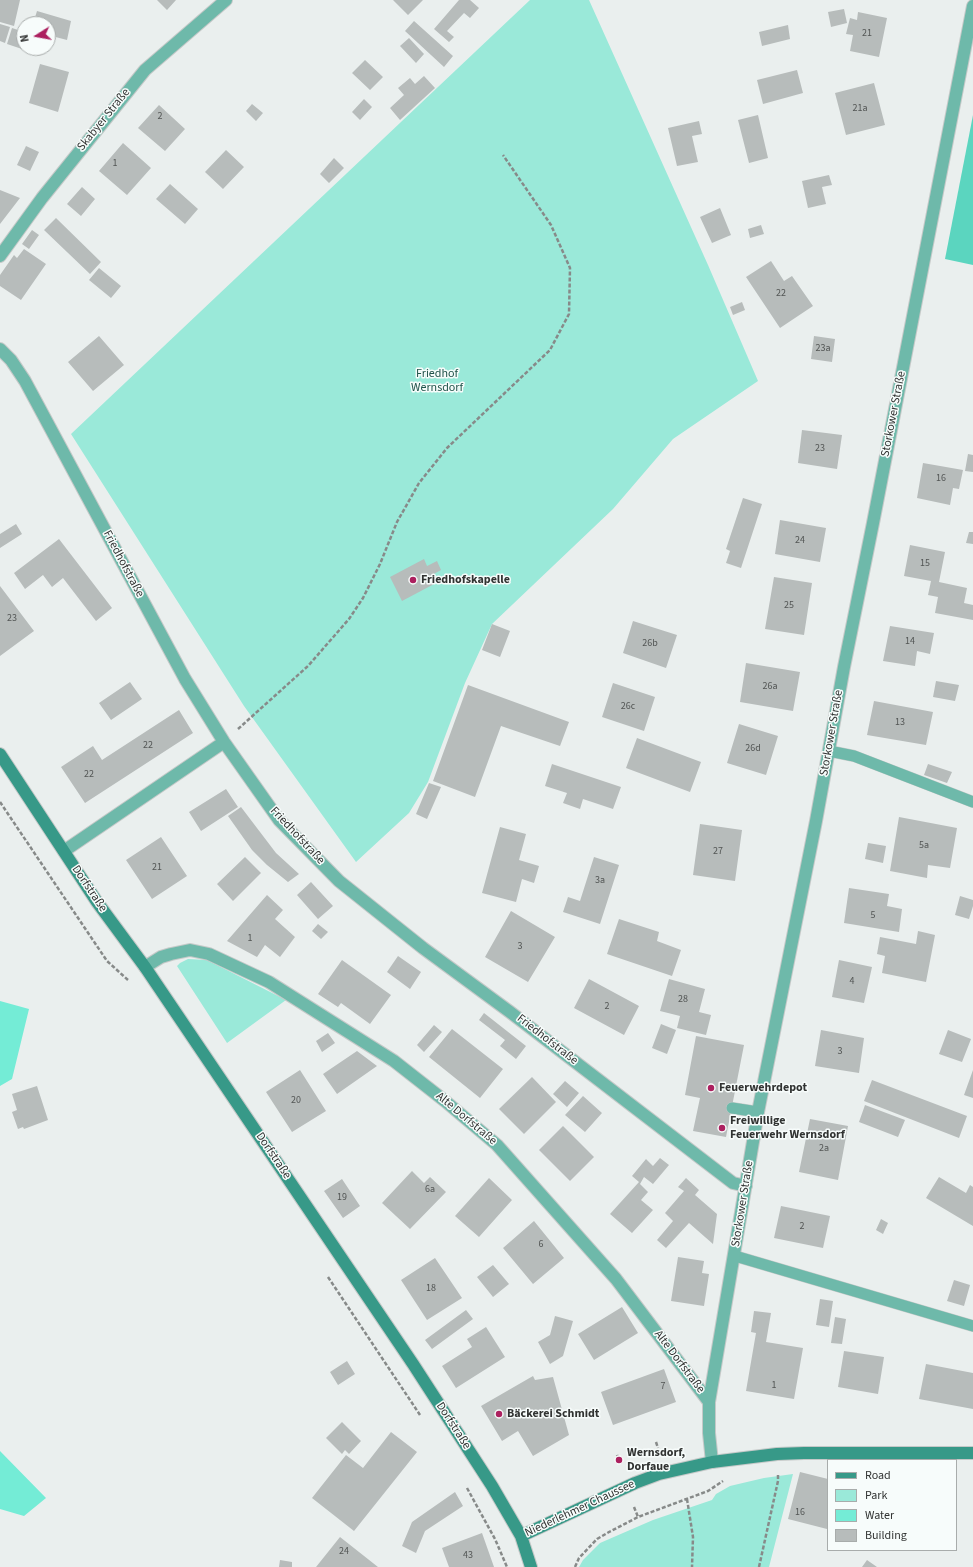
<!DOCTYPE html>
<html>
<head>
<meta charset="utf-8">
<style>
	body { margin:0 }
	#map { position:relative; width:973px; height:1567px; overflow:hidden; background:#eaefee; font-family:"Source Sans 3",sans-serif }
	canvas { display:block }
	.legend { position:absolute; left:827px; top:1459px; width:130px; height:92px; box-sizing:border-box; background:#f7fcfb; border:1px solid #a8acab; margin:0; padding:5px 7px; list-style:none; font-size:12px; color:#313332 }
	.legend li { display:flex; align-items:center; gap:8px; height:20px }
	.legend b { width:20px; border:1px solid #a8acab }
	.north { position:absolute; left:16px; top:16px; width:40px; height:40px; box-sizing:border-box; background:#f7fcfb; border:1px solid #a8acab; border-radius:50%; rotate:259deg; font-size:11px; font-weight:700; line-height:16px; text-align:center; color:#313332 }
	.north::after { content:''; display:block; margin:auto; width:14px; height:18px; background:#ac205f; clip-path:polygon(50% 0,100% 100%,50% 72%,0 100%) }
</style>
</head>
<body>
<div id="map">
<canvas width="973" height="1567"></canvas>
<ul class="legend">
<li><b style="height:5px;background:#379988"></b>Road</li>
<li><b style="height:11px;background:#9ae9d9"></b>Park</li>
<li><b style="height:11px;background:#74ecd6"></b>Water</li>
<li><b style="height:11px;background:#b7bcbb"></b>Building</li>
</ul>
<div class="north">N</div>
</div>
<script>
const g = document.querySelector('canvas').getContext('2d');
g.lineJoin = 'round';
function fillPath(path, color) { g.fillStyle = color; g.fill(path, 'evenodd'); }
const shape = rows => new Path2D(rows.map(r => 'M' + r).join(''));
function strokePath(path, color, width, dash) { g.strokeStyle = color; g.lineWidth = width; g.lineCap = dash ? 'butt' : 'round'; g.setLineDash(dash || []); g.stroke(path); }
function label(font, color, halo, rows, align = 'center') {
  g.font = font + ' "Source Sans 3",sans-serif'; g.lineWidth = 3; g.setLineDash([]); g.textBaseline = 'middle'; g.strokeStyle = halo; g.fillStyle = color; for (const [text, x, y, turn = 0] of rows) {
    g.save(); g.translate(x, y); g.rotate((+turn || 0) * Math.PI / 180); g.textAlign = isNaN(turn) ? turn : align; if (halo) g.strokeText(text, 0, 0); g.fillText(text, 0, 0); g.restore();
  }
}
const green = shape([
	[530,0,589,0,708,265,758,381,673,439,613,509,492,624,465,683,428,782,409,813,356,862,244,706,71,434],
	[188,959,207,960,286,1000,227,1043,177,966,180,963],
	[793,1474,769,1567,579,1567,583,1560,600,1543,653,1520,712,1500,716,1494,730,1486,764,1478]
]);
const forest = shape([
	[973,115,973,265,945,259]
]);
const water = shape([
	[0,1001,29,1009,12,1079,0,1086],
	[0,1451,46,1498,24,1516,0,1509]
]);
const building = shape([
	[0,0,20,0,14,26,0,22],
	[157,0,176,0,167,10],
	[393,0,423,0,408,15],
	[459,0,470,0,479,8,470,18,464,13,447,31,454,37,449,42,434,29],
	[844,9,847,23,831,27,828,12],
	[37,11,71,21,67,40,48,35,48,24,33,24],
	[858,12,887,18,879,57,850,51,853,35,846,34,850,18,857,20],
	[414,21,453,56,444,67,405,31],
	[0,24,10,27,5,43,0,41],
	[788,25,790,39,762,46,759,32],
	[12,28,24,32,24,48,32,48,31,52,7,44],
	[409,38,424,54,416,63,400,46],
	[365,60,383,77,370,90,352,73],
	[40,64,69,72,58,112,29,103],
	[797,70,803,93,763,104,757,80],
	[424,76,435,88,400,120,390,108,404,95,398,88,410,78,415,84],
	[874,83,885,125,846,135,835,93],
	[364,99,372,107,360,120,352,112],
	[252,104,263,113,256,121,246,111],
	[159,105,185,129,165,151,138,128],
	[758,115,768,158,749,163,738,120],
	[699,121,702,134,692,136,698,162,677,166,668,128],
	[123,143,151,168,127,195,99,171],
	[26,146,39,152,30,171,17,165],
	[226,150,244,167,223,189,205,172],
	[334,158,344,168,329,183,320,174],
	[829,175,832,185,822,187,826,204,808,208,802,181],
	[170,184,198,209,185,224,156,199],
	[82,187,95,199,81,216,67,204],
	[0,190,20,198,0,224],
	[720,208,731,235,712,243,700,217],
	[56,218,101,262,90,274,44,230],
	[761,225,764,234,750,238,748,229],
	[32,230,39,235,29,249,22,244],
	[24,249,46,264,21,300,0,286,0,275,14,255,17,258],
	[771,261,784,281,792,276,813,306,780,328,746,277],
	[99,268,121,286,111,298,89,280],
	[742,302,745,310,733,315,730,307],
	[99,336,124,365,93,391,68,362],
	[814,336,835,339,832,362,811,359],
	[802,430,842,435,837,469,798,463],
	[968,454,973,455,973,472,965,471],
	[923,463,963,470,959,489,953,488,950,505,917,498],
	[743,498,762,504,741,568,726,563,730,551,726,549],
	[780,520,826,528,820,562,775,554],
	[16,524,22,534,0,548,0,534],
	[969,532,973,532,973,544,966,543],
	[59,539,112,608,96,621,63,578,52,587,43,575,25,589,14,573],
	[910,545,945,552,939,582,967,588,964,603,973,605,973,620,935,613,938,597,928,595,931,581,904,576],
	[424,559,427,566,437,561,441,570,432,575,436,583,402,601,390,577],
	[774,577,812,583,804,635,765,629],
	[0,586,34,631,0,656],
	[633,621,677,635,666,668,623,653],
	[492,624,510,631,500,657,482,650],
	[890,626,934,633,930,654,917,651,915,666,883,661],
	[746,663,800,672,793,711,740,702],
	[936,681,959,685,955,701,933,697],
	[130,682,142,699,111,720,99,703],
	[613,683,655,697,644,731,602,717],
	[468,685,569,722,560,746,501,726,475,797,433,781],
	[874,701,933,712,926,745,867,735],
	[179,710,193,733,85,803,61,767,93,746,102,760],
	[739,724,778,736,766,775,727,763],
	[637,738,701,762,690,792,626,768],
	[552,764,621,787,613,809,583,799,580,809,563,803,567,793,545,786],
	[928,764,952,772,947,783,924,775],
	[429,783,441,787,427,819,416,814],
	[226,789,238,807,201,831,189,812],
	[241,807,276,853,299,874,288,882,267,865,252,850,228,816],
	[899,817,957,828,950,868,928,865,927,878,890,871],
	[700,824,742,830,735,881,693,875],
	[500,827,526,834,519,860,539,866,534,883,522,879,516,902,482,893],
	[161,837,187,876,152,899,126,860],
	[868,843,886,846,883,863,865,859],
	[245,857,261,873,233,901,217,884],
	[594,857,619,865,600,924,563,912,568,897,580,901],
	[311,882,333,906,318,919,297,895],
	[849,888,889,894,887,906,902,909,899,932,844,923],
	[267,895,283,910,275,919,295,937,280,957,265,945,257,957,227,941],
	[960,896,973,900,973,906,969,919,955,915],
	[511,911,555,937,528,982,485,957],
	[619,919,659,932,657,941,681,950,672,976,607,954],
	[318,924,328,932,321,939,312,931],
	[918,931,935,935,926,982,882,973,885,956,877,954,880,937,916,944],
	[398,956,421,972,410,989,387,972],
	[342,960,391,995,370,1024,341,1003,338,1007,318,994],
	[839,960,872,967,864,1003,832,997],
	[589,979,639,1006,624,1035,574,1008],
	[669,979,705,989,699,1012,711,1015,706,1035,677,1028,680,1016,660,1011],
	[484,1013,526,1046,516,1059,500,1046,505,1040,479,1020],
	[661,1024,676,1030,667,1054,652,1048],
	[434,1025,442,1032,424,1052,417,1045],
	[452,1029,503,1069,480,1098,429,1057],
	[821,1030,864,1038,859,1073,815,1066],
	[948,1030,971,1039,962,1062,939,1054],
	[328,1033,335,1043,322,1052,316,1041],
	[696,1036,744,1045,726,1137,693,1131,700,1098,685,1095],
	[357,1051,377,1066,337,1094,323,1074],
	[300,1070,326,1111,292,1132,266,1092],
	[973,1070,973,1098,964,1095],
	[532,1077,556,1102,524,1134,499,1109],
	[872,1080,967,1116,959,1138,864,1101],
	[565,1081,579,1093,567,1107,553,1094],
	[37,1086,48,1120,24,1129,23,1127,18,1129,12,1112,17,1110,12,1094],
	[583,1096,602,1113,585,1132,565,1115],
	[865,1105,905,1120,898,1137,859,1122],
	[810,1119,848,1126,838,1180,799,1172],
	[563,1126,594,1157,570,1181,539,1150],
	[660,1158,669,1165,653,1184,644,1177,640,1184,648,1192,641,1200,653,1210,632,1233,610,1214,639,1182,632,1176,646,1159,653,1166],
	[412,1171,424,1183,430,1177,446,1192,410,1229,382,1203],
	[939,1177,966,1193,970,1185,973,1187,973,1226,926,1198],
	[489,1178,512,1200,479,1237,455,1216],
	[686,1178,699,1190,695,1195,717,1214,713,1244,689,1223,666,1248,657,1240,673,1221,665,1213,684,1191,678,1187],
	[342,1179,360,1206,343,1218,324,1191],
	[781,1206,830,1216,823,1248,774,1238],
	[881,1219,888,1223,883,1234,876,1230],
	[534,1221,564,1258,533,1284,503,1248],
	[678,1257,704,1261,702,1273,709,1274,704,1306,671,1301],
	[435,1258,462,1298,427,1320,401,1280],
	[493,1265,509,1284,493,1297,477,1277],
	[954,1280,970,1285,964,1306,947,1301],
	[820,1299,833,1301,829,1327,816,1325],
	[622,1307,638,1333,594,1360,578,1334],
	[466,1310,473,1319,432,1349,425,1340],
	[754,1311,771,1313,766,1342,803,1348,794,1399,746,1391,756,1333,751,1332],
	[555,1316,573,1321,563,1356,550,1364,538,1342,550,1335],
	[835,1317,846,1319,842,1344,831,1343],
	[486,1327,505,1357,456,1388,442,1366,472,1347,467,1339],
	[844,1351,884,1357,878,1394,838,1387],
	[347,1361,355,1374,338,1385,330,1372],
	[926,1364,973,1373,973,1409,919,1399],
	[664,1369,676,1402,613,1425,601,1392],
	[533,1376,535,1380,553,1377,569,1435,533,1456,518,1431,502,1441,481,1406],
	[342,1422,361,1441,349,1454,345,1450,342,1454,326,1438],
	[391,1432,417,1452,354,1531,312,1498,346,1455,363,1468],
	[800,1472,828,1479,827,1529,788,1519],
	[455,1492,463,1506,425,1531,416,1553,402,1546,412,1522],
	[482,1533,494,1567,449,1567,442,1548],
	[340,1537,378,1567,316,1567],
	[280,1560,292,1562,292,1567,279,1567],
	[867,1560,877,1567,862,1567]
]);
const path = shape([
	[238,729,308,666,349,619,363,598,380,564,397,522,419,483,447,448,550,350,569,314,570,268,551,225,503,155],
	[0,802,107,961,128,980],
	[328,1277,420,1415],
	[656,1442,658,1448],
	[617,1455,619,1460],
	[467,1488,495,1539,507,1567],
	[687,1499,693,1537,692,1567],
	[634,1507,638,1517],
	[575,1567,579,1558,597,1539,609,1532,638,1517,708,1491,723,1481],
	[759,1567,778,1481,778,1474]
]);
const lane = shape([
	[829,751,854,756,973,802],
	[732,1108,758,1112],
	[735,1256,973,1326]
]);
const street = shape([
	[0,256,42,198,145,70,226,0],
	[0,349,11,360,25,381,185,679,224,742,279,820,339,881,423,948,510,1012,733,1183,746,1186],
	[64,851,224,742],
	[145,967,161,957,171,954,190,950,209,954,269,982,394,1061,445,1101,497,1145,616,1279,709,1402],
	[712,1462,709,1433,709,1402,758,1112,816,821,844,667,873,523,973,6]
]);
const secondary = shape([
	[0,754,97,902,145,967,413,1364,492,1486,521,1536,531,1567],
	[521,1536,635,1483,659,1474,712,1462,777,1454,804,1453,973,1453]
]);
const markers = [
	[413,580,4,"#ac205f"],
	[711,1088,4,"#ac205f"],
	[722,1128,4,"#ac205f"],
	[499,1414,4,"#ac205f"],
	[619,1460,4,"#ac205f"]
];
const numberNames = [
	["21",867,34],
	["21a",860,109],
	["2",160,117],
	["1",115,164],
	["22",781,294],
	["23a",823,349],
	["23",820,449],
	["16",941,479],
	["24",800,541],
	["15",925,564],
	["25",789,606],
	["23",12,619],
	["14",910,642],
	["26b",650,644],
	["26a",770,687],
	["26c",628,707],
	["13",900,723],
	["22",148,746],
	["26d",753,749],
	["22",89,775],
	["5a",924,846],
	["27",718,852],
	["21",157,868],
	["3a",600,881],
	["5",873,916],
	["1",250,939],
	["3",520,947],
	["4",852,982],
	["28",683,1000],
	["2",607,1007],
	["3",840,1052],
	["20",296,1101],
	["2a",824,1149],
	["6a",430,1190],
	["19",342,1198],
	["2",802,1227],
	["6",541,1245],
	["18",431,1289],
	["1",774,1386],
	["7",663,1387],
	["16",800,1513],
	["24",344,1552],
	["43",468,1556]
];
const streetNames = [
	["Skabyer Straße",104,120,-51],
	["Storkower Straße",894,414,-79],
	["Friedhofstraße",123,564,62],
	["Storkower Straße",832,733,-80],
	["Friedhofstraße",297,836,47],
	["Dorfstraße",89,889,56],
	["Friedhofstraße",547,1040,38],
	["Alte Dorfstraße",466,1119,40],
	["Dorfstraße",273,1156,56],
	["Storkower Straße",743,1204,-81],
	["Alte Dorfstraße",679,1362,53],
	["Dorfstraße",453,1426,57],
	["Niederlehmer Chaussee",580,1509,-25]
];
const parkNames = [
	["Friedhof",437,374],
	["Wernsdorf",437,388]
];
const poiNames = [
	["Friedhofskapelle",421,580],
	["Feuerwehrdepot",719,1088],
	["Freiwillige",730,1121],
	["Feuerwehr Wernsdorf",730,1135],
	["Bäckerei Schmidt",507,1414],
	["Wernsdorf,",627,1453],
	["Dorfaue",627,1467]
];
fillPath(green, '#9ae9d9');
fillPath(forest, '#5bd5bf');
fillPath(water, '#74ecd6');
fillPath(building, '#b7bcbb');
strokePath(lane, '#c5c9c8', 12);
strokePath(street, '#c5c9c8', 14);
strokePath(secondary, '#c5c9c8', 14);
strokePath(path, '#878a89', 2.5, [4, 2]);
strokePath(lane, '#6eb9aa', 11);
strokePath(street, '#6eb9aa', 12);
strokePath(secondary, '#379988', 12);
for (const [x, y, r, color] of markers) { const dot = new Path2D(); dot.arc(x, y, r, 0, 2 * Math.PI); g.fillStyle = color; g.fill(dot); strokePath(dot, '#f7fcfb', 1.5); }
label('10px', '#525554', null, numberNames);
label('12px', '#313332', '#f7fcfb', streetNames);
label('12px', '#21544b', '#f7fcfb', parkNames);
label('bold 12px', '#313332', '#f7fcfb', poiNames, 'left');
</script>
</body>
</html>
